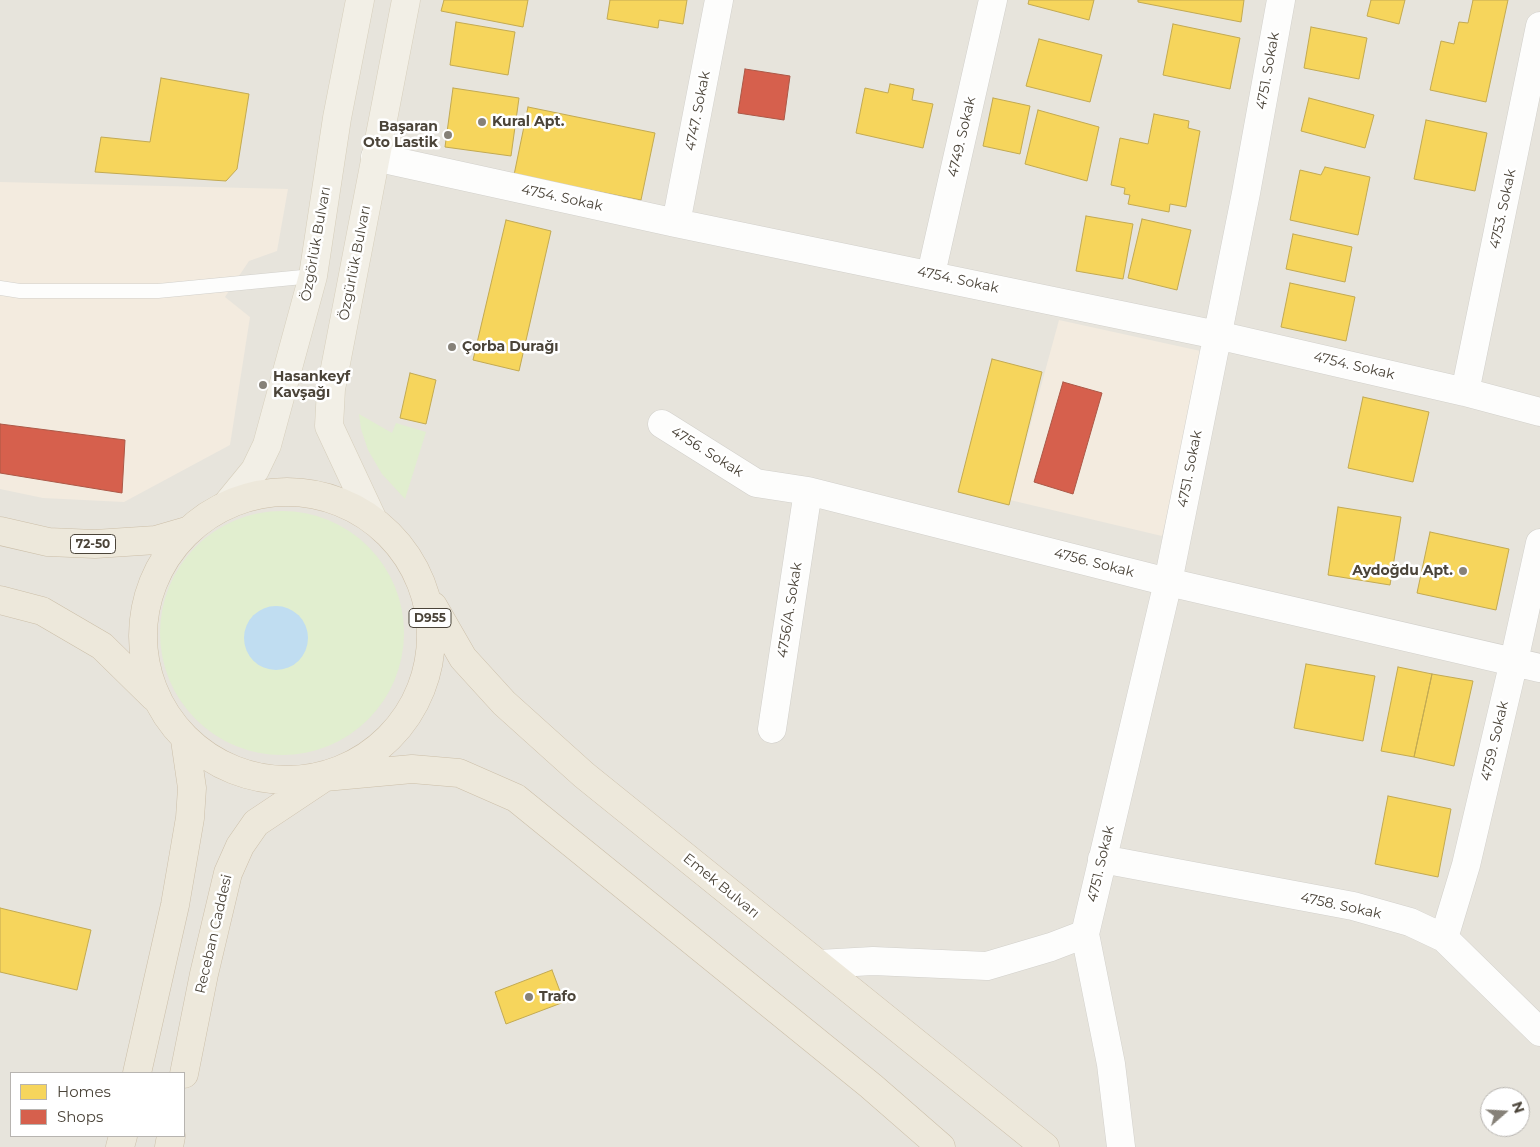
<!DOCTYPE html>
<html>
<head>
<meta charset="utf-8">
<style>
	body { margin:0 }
	#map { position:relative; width:1540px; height:1147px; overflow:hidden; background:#f4f2ee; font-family:Montserrat,sans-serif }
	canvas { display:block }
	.legend { position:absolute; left:10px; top:1072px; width:175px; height:65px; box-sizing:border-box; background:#fff; border:1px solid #b7b4b0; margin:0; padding:6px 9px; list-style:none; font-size:15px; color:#4b4439 }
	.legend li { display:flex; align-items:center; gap:10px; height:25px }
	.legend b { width:25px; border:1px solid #b7b4b0 }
	.north { position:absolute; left:1480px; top:1087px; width:50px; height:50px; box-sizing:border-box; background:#fff; border:1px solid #b7b4b0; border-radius:50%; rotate:71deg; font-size:14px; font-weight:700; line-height:20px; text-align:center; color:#4b4439 }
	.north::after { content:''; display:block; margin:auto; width:18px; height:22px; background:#868178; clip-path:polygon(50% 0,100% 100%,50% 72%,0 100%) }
</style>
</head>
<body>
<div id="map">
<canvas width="1540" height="1147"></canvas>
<ul class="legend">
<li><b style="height:14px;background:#f6d55c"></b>Homes</li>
<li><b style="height:14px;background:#d6604d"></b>Shops</li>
</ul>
<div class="north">N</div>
</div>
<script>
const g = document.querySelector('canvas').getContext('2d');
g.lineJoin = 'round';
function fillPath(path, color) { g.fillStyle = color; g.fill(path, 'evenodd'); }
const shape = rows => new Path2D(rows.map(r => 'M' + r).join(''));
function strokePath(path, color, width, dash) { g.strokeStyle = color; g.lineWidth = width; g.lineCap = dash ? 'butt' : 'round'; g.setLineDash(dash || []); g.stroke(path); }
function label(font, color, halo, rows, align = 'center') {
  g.font = font + ' Montserrat,sans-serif'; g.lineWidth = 5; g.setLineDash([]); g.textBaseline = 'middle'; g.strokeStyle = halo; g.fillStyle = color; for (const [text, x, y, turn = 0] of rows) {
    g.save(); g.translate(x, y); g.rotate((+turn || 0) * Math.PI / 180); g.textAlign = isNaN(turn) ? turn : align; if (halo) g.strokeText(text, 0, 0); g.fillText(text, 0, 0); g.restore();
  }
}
const residential = shape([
	[0,0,1540,0,1540,1147,0,1147],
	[11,1073,184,1073,184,1136,11,1136],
	[1490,1097,1520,1097,1520,1127,1490,1127]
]);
const commercial = shape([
	[0,182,288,189,277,251,249,261,225,297,250,317,230,445,124,502,43,498,0,489],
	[1059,320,1205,352,1162,536,1010,500]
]);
const green = shape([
	[359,414,392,433,396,423,426,432,405,499,382,474,368,450,361,429],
	'160 633a122 122 0 1 1 244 0a122 122 0 1 1-244 0Z'
]);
const water = shape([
	'244 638a32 32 0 1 1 64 0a32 32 0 1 1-64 0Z'
]);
const homes = shape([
	[444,0,528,0,523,27,441,11,444,0],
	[610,0,687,0,683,24,659,20,658,28,607,19,610,0],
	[1029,0,1094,0,1089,20,1028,4,1029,0],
	[1138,0,1244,0,1241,22,1138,2,1138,0],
	[1371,0,1405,0,1399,24,1367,16,1371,0],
	[1473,0,1508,0,1486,102,1430,90,1441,41,1454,44,1459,22,1468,23,1473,0],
	[456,22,515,32,508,75,450,65,456,22],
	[1173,24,1240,38,1230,89,1163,75,1173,24],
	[1311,27,1367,38,1359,79,1304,68,1311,27],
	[1039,39,1102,55,1090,102,1026,86,1039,39],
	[161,78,249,94,237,169,226,181,95,172,101,137,150,142,161,78],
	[890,84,914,89,912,100,933,104,923,148,856,133,865,88,888,93,890,84],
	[453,88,519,98,511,156,445,147,453,88],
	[993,98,1030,106,1020,154,983,146,993,98],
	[1309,98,1374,115,1365,148,1301,131,1309,98],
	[528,107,655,133,641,200,514,175,528,107],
	[1038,110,1099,127,1087,181,1025,164,1038,110],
	[1154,114,1189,121,1188,128,1200,131,1186,207,1170,204,1169,212,1128,204,1130,195,1124,194,1125,188,1111,185,1120,138,1148,144,1154,114],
	[1426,120,1487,133,1475,191,1414,179,1426,120],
	[1325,167,1370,177,1358,235,1290,220,1300,170,1321,175,1325,167],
	[1086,216,1133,224,1123,279,1076,271,1086,216],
	[1142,219,1191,230,1177,290,1128,278,1142,219],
	[506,220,551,231,519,371,473,360,506,220],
	[1293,234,1352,247,1345,282,1286,269,1293,234],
	[1290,283,1355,297,1346,341,1281,327,1290,283],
	[992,359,1042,372,1009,505,958,492,992,359],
	[410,373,436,380,426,424,400,418,410,373],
	[1363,397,1429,412,1413,482,1348,468,1363,397],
	[1338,507,1401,517,1390,585,1328,575,1338,507],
	[1430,532,1509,549,1496,610,1417,593,1430,532],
	[1306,664,1375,676,1363,741,1294,728,1306,664],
	[1398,667,1432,674,1414,757,1381,751,1398,667],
	[1432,674,1473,681,1454,766,1414,757,1432,674],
	[1388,796,1451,809,1438,877,1375,864,1388,796],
	[0,908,91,930,77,990,0,972,0,908],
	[552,970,564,1002,506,1024,495,992,552,970]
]);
const shops = shape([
	[745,69,790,76,784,120,738,113,745,69],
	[1063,382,1102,393,1073,494,1034,482,1063,382],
	[0,424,125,440,122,493,0,473,0,424]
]);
const lane = shape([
	[0,288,20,291,158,291,313,276]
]);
const street = shape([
	[375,157,676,223,1217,335,1465,392,1540,412],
	[676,223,719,0],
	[931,274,993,0],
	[1465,392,1540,26],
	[662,424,756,483,808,491,1168,582,1540,668],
	[772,729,808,491],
	[1102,859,1353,906,1410,922,1444,938,1540,1032],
	[1085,934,1168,582,1246,193,1281,0],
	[1444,938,1466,865,1514,661,1540,543],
	[819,964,873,961,987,966,1051,947,1085,934,1111,1064,1121,1147]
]);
const primary = shape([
	[228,503,255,470,267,445,313,276,337,118,360,0],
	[372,518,329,426,331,389,406,0]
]);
const highway = shape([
	'143 636a144 144 0 1 1 288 0a144 144 0 1 1-288 0Z',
	[0,531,48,542,95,544,156,540,187,531],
	[0,600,42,611,102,646,154,697],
	[433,606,463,658,504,703,584,775,1045,1147],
	[137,1073,175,905,190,818,192,788,185,740],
	[184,1074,204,974,228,873,240,846,256,823,325,777,412,769,459,773,516,798,871,1086,941,1147],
	[120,1147,123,1136],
	[169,1147,171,1136]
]);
const markers = [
	[482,122,5,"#868178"],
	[448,135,5,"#868178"],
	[452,347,5,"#868178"],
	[263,385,5,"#868178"],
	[1463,571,5,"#868178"],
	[529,997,5,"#868178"]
];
const shields = [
	[93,544,45],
	[430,618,42]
];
const shieldNames = [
	["72-50",93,544],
	["D955",430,618]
];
const streetNames = [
	["4751. Sokak",1268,71,-80],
	["4747. Sokak",698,111,-79],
	["4749. Sokak",962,137,-77],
	["4754. Sokak",562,198,12],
	["4753. Sokak",1503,209,-78],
	["Özgörlük Bulvarı",316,244,-80],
	["Özgürlük Bulvarı",355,263,-79],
	["4754. Sokak",958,280,12],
	["4754. Sokak",1354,366,13],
	["4756. Sokak",707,452,32],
	["4751. Sokak",1190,469,-79],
	["4756. Sokak",1094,563,14],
	["4756/A. Sokak",790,610,-81],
	["4759. Sokak",1495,741,-77],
	["4751. Sokak",1101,864,-77],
	["Emek Bulvarı",721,886,39],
	["4758. Sokak",1341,906,12],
	["Receban Caddesi",214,934,-77]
];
const poiNames = [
	["Kural Apt.",492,122],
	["Başaran",438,127,"right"],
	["Oto Lastik",438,143,"right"],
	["Çorba Durağı",462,347],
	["Hasankeyf",273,377],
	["Kavşağı",273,393],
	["Aydoğdu Apt.",1453,571,"right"],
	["Trafo",539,997]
];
fillPath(residential, '#e7e4dc');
fillPath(commercial, '#f3ebdf');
fillPath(green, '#e1eecf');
fillPath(water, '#c0ddf1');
fillPath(homes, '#f6d55c');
strokePath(homes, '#c3aa52', 1);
fillPath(shops, '#d6604d');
strokePath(shops, '#ac5847', 1);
strokePath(lane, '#d2d0cb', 15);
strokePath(street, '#d2d0cb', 29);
strokePath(primary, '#d6cebb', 29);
strokePath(highway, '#ccbfa9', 29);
strokePath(lane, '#fdfdfc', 14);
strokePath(street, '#fdfdfc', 28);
strokePath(primary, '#f2efe6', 28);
strokePath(highway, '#ede8db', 28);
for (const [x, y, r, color] of markers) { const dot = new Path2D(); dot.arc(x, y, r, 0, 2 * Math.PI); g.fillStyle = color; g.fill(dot); strokePath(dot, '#fff', 2); }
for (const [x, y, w] of shields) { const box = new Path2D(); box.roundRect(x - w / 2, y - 9.5, w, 19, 4); g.fillStyle = '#fff'; g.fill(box); strokePath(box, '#4b4439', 1); }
label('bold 12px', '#4b4439', null, shieldNames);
label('14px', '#4b4439', '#fff', streetNames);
label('bold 14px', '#4b4439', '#fff', poiNames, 'left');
</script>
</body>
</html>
